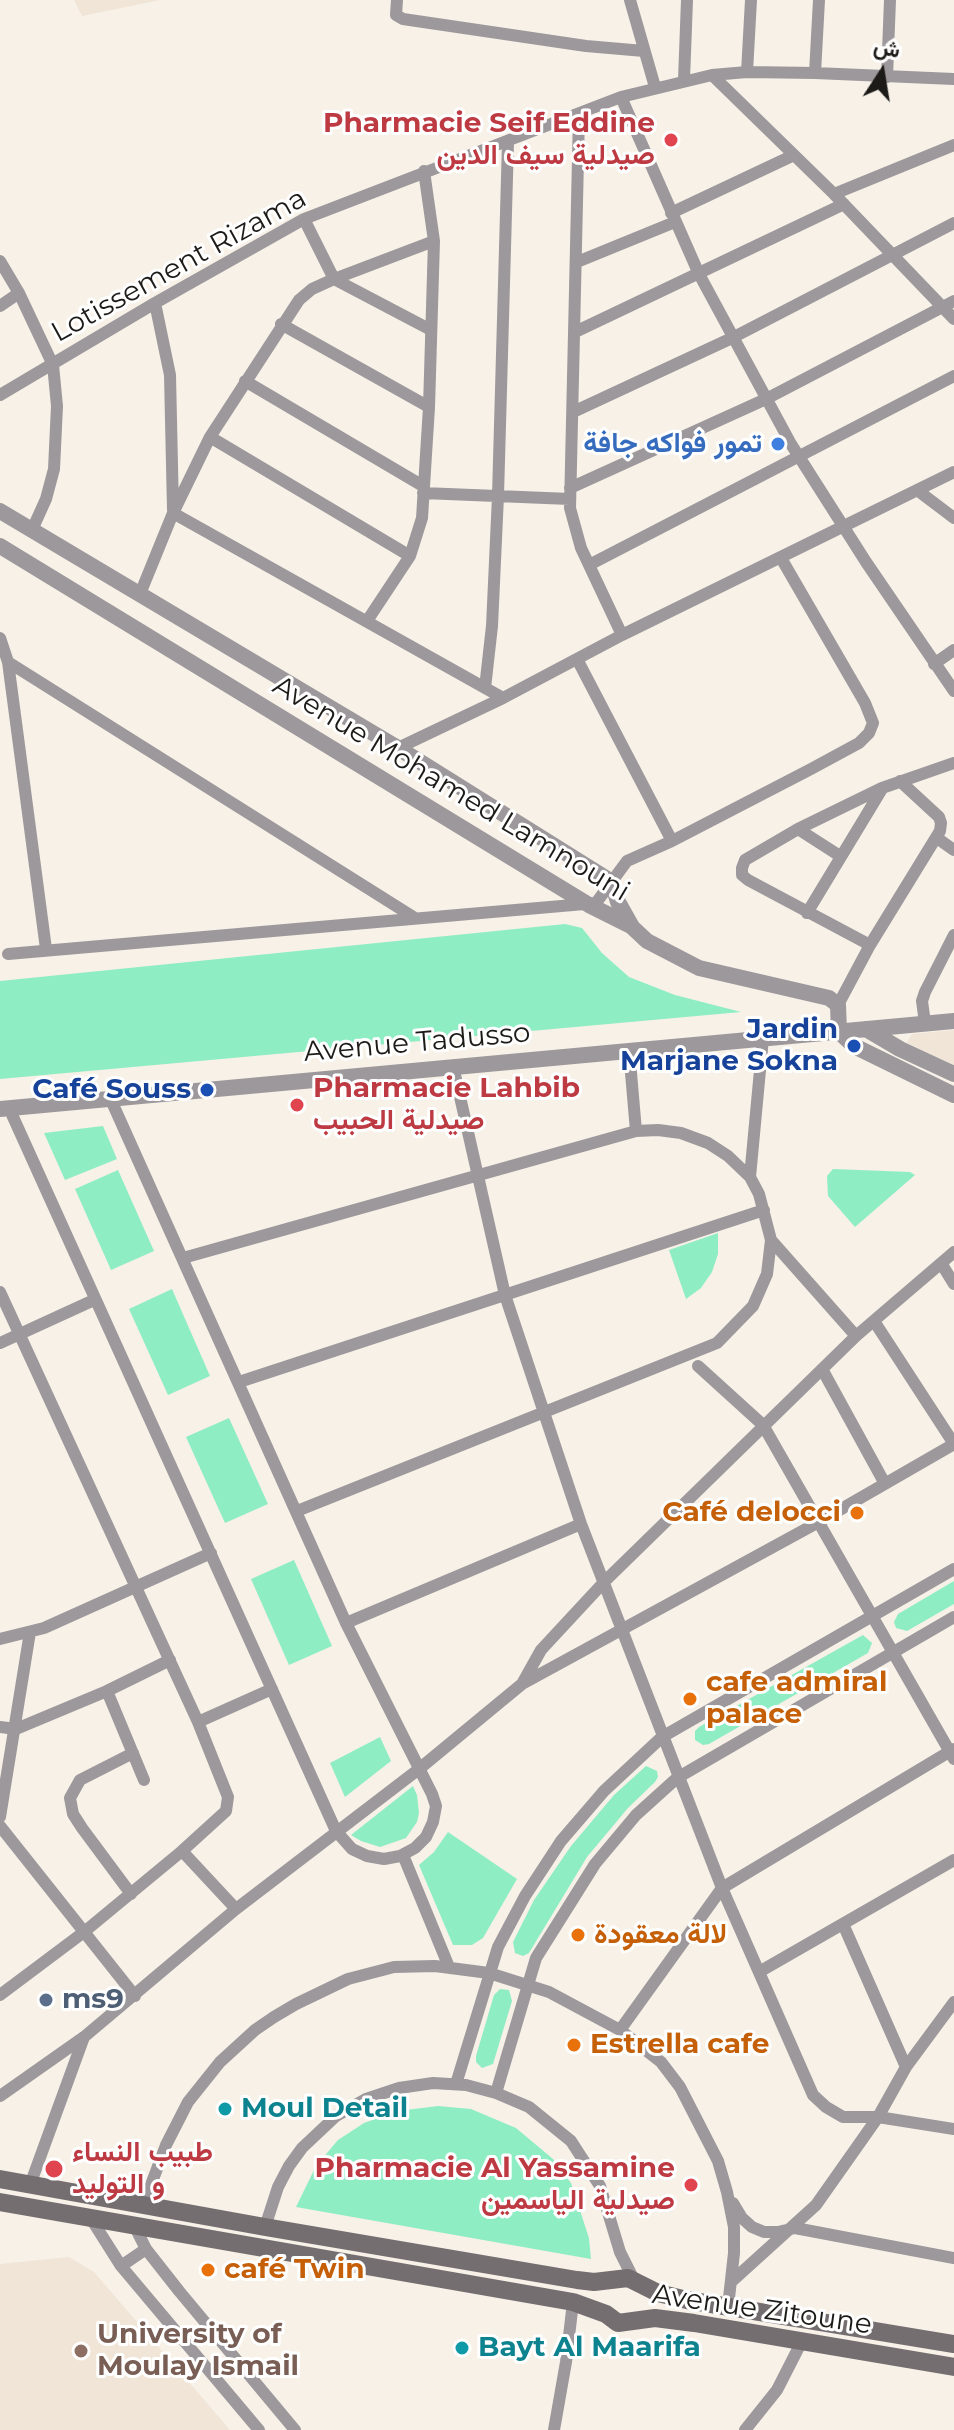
<!DOCTYPE html>
<html>
<head>
<meta charset="utf-8">
<style>
	body { margin:0 }
	#map { position:relative; width:954px; height:2430px; overflow:hidden; background:#f7f1e8; font-family:Montserrat,Vazirmatn,sans-serif }
	canvas { display:block }
	.north { position:absolute; left:842px; top:32px; width:80px; height:80px; -webkit-text-stroke:6px #fff; paint-order:stroke; rotate:12deg; font-size:22px; font-weight:700; line-height:32px; text-align:center; color:#1d1b18 }
	.north::after { content:''; display:block; margin:auto; width:28px; height:36px; background:#1d1b18; clip-path:polygon(50% 0,100% 100%,50% 72%,0 100%) }
</style>
</head>
<body>
<div id="map">
<canvas width="954" height="2430"></canvas>
<div class="north">ش</div>
</div>
<script>
const g = document.querySelector('canvas').getContext('2d');
g.lineJoin = 'round';
function fillPath(path, color) { g.fillStyle = color; g.fill(path, 'evenodd'); }
const shape = rows => new Path2D(rows.map(r => 'M' + r).join(''));
function strokePath(path, color, width, dash) { g.strokeStyle = color; g.lineWidth = width; g.lineCap = dash ? 'butt' : 'round'; g.setLineDash(dash || []); g.stroke(path); }
function label(font, color, halo, rows, align = 'center') {
  g.font = font + ' Montserrat,Vazirmatn,sans-serif'; g.lineWidth = 6; g.setLineDash([]); g.textBaseline = 'middle'; g.strokeStyle = halo; g.fillStyle = color; for (const [text, x, y, turn = 0] of rows) {
    g.save(); g.translate(x, y); g.rotate((+turn || 0) * Math.PI / 180); g.textAlign = isNaN(turn) ? turn : align; if (halo) g.strokeText(text, 0, 0); g.fillText(text, 0, 0); g.restore();
  }
}
const built = shape([
	[74,0,160,0,82,16],
	[954,1030,954,1065,907,1043,912,1034],
	[69,2257,94,2272,230,2430,0,2430,0,2264]
]);
const green = shape([
	[565,924,582,928,602,953,629,977,675,995,741,1012,0,1079,0,981],
	[103,1126,117,1159,65,1180,44,1133],
	[833,1169,910,1172,915,1175,855,1227,828,1196,827,1176],
	[118,1170,154,1251,111,1270,75,1189],
	[718,1233,718,1254,712,1272,701,1288,686,1299,669,1250],
	[172,1289,210,1376,168,1395,129,1309],
	[229,1418,268,1504,225,1523,186,1437],
	[294,1560,332,1646,289,1665,251,1579],
	[954,1581,954,1604,907,1631,896,1628,894,1622,898,1614],
	[863,1635,872,1643,868,1653,709,1744,703,1745,695,1740,695,1731,699,1727],
	[380,1737,391,1761,345,1797,330,1763],
	[646,1766,657,1771,658,1777,655,1782,628,1808,587,1857,529,1953,523,1956,515,1953,513,1942,534,1900,571,1846,614,1795],
	[413,1786,417,1795,419,1813,417,1822,406,1838,380,1847,361,1841,351,1835],
	[448,1832,517,1879,483,1938,472,1945,453,1945,419,1865,434,1852],
	[500,1989,509,1990,512,2001,493,2064,482,2068,476,2062,476,2056,494,1995],
	[438,2106,471,2109,516,2128,553,2159,571,2183,589,2238,591,2259,296,2207,316,2166,338,2140,364,2123,398,2111]
]);
const minor = shape([
	[397,0,396,15,403,19,586,46,644,51],
	[630,0,655,87],
	[747,72,751,0],
	[815,73,819,0],
	[712,75,834,194,954,319],
	[887,77,890,0],
	[684,80,687,0],
	[621,97,699,274,791,444,866,562,954,691],
	[579,115,570,508,581,548,622,635],
	[834,194,954,145],
	[671,213,794,155],
	[304,219,334,279,431,330],
	[0,261,19,293,53,365,57,406,54,469,46,499,32,530],
	[577,262,675,222],
	[155,303,170,375,173,510],
	[0,306,19,293],
	[281,324,429,407],
	[575,332,844,204],
	[245,381,423,486],
	[0,395,155,303,304,219,621,97,712,75,747,72,815,73,954,79],
	[573,412,732,338,954,223],
	[210,437,410,556],
	[570,488,766,399,954,301],
	[917,490,954,518],
	[423,493,570,499],
	[173,513,503,698],
	[589,565,954,376],
	[140,594,173,513,210,437,299,300,312,289,334,279,434,241],
	[367,621,410,556,422,518,429,407,434,241,424,171],
	[0,638,8,662,46,949],
	[577,659,672,841],
	[8,662,415,918],
	[934,664,954,650],
	[485,688,492,626,498,496,508,142],
	[398,748,503,698,622,635,954,472],
	[798,829,840,856],
	[937,838,954,850],
	[807,913,882,789],
	[870,945,748,880,742,875,742,868,745,860,798,829,882,788,954,763],
	[8,954,596,903,627,861,672,841,811,769,859,743,869,733,873,723,865,703,781,558],
	[838,1005,870,945,940,831,941,823,939,817,900,781],
	[925,1023,922,1001,925,992,954,935],
	[629,1050,636,1131],
	[453,1066,505,1295,581,1524,722,1888,813,2095,826,2107,843,2117,878,2117,954,2129],
	[9,1108,336,1831,352,1849,367,1856,384,1859,400,1856,415,1848,426,1837,433,1822,436,1806,432,1794,346,1623,111,1100],
	[750,1177,763,1038],
	[771,1240,856,1336],
	[183,1258,636,1131,658,1130,681,1133,708,1143,728,1156,750,1177,759,1194,771,1240,767,1274,753,1306,717,1343,297,1511],
	[941,1263,954,1284],
	[0,1292,198,1722,228,1797,226,1811,182,1851,84,1932,0,1995],
	[874,1321,954,1444],
	[0,1343,94,1300],
	[698,1366,763,1425,954,1759],
	[822,1369,884,1482],
	[239,1382,764,1210],
	[346,1623,581,1524],
	[0,1639,44,1628,211,1553],
	[522,1684,541,1650,605,1581,856,1336,954,1252],
	[107,1691,144,1780],
	[198,1722,272,1689],
	[0,1727,16,1729,107,1691,170,1660],
	[0,1817,30,1632],
	[0,1826,135,1996],
	[182,1851,236,1909],
	[403,1855,449,1967],
	[131,1894,82,1828,73,1814,70,1798,80,1780,133,1753],
	[843,1924,906,2067],
	[759,1972,954,1860],
	[620,2030,722,1888,954,1749],
	[456,2084,498,1947,525,1896,561,1841,604,1791,662,1737,954,1569],
	[496,2093,536,1958,595,1864,636,1815,677,1778,954,1617],
	[0,2096,84,2037,236,1909,419,1769,522,1684,817,1523,954,1444],
	[30,2185,84,2037],
	[733,2203,742,2218,752,2227,764,2232,778,2232,795,2228,954,2258],
	[143,2206,166,2145,188,2102,220,2062,255,2030,274,2017,296,2004,348,1979,394,1967,435,1966,489,1973,549,1992,620,2030,661,2062,680,2087,718,2161,727,2192,734,2227,734,2253,728,2307],
	[90,2217,121,2266,259,2430],
	[134,2225,146,2249,179,2291,295,2430],
	[265,2227,278,2187,289,2166,302,2148,336,2116,366,2099,399,2088,433,2083,466,2085,496,2093,529,2107,571,2141,600,2186,620,2252,634,2280],
	[121,2266,146,2249],
	[731,2282,816,2205,878,2117,906,2067,954,2002],
	[554,2430,566,2362,573,2302],
	[745,2430,777,2390,802,2341]
]);
const tertiary = shape([
	[0,511,398,748,612,882,618,902,632,927,647,941,699,968,829,998,838,1005,839,1032,854,1046,954,1095],
	[0,546,589,905,631,926],
	[866,1029,900,1049,954,1074],
	[0,1109,954,1021]
]);
const secondary = shape([
	[0,2179,265,2227,577,2280,594,2282,628,2278,658,2293,687,2300,954,2344],
	[0,2202,573,2302,606,2314,618,2323,655,2318,694,2323,954,2367]
]);
const markers = [
	[671,140,8,"#e0444e"],
	[778,444,8,"#3f7fe0"],
	[854,1046,8,"#1a4fb4"],
	[207,1090,8,"#1a4fb4"],
	[297,1105,8,"#e0444e"],
	[857,1513,8,"#e8710a"],
	[690,1699,8,"#e8710a"],
	[578,1935,8,"#e8710a"],
	[46,2000,8,"#5c6f8a"],
	[574,2045,8,"#e8710a"],
	[225,2109,8,"#0f9aa8"],
	[54,2169,10,"#e0444e"],
	[691,2185,8,"#e0444e"],
	[208,2270,8,"#e8710a"],
	[462,2348,8,"#0f9aa8"],
	[81,2351,8,"#8d6e63"]
];
const healthNames = [
	["Pharmacie Seif Eddine",655,124],
	["صيدلية سيف الدين",655,156],
	["Pharmacie Lahbib",313,1089,"left"],
	["صيدلية الحبيب",313,1121,"left"],
	["طبيب النساء",72,2153,"left"],
	["و التوليد",72,2185,"left"],
	["Pharmacie Al Yassamine",675,2169],
	["صيدلية الياسمين",675,2201]
];
const streetNames = [
	["Lotissement Rizama",179,266,-29],
	["Avenue Mohamed Lamnouni",451,789,31],
	["Avenue Tadusso",417,1043,-5],
	["Avenue Zitoune",762,2310,8]
];
const shopNames = [
	["تمور فواكه جافة",762,444]
];
const transitNames = [
	["Jardin",838,1030],
	["Marjane Sokna",838,1062],
	["Café Souss",191,1090]
];
const foodNames = [
	["Café delocci",841,1513,"right"],
	["cafe admiral",706,1683],
	["palace",706,1715],
	["لالة معقودة",594,1935],
	["Estrella cafe",590,2045],
	["café Twin",224,2270]
];
const serviceNames = [
	["ms9",62,2000]
];
const cultureNames = [
	["Moul Detail",241,2109],
	["Bayt Al Maarifa",478,2348]
];
const educationNames = [
	["University of",97,2335],
	["Moulay Ismail",97,2367]
];
fillPath(built, '#f0e5d6');
fillPath(green, '#8fedc4');
strokePath(minor, '#9d989b', 12);
strokePath(tertiary, '#9d989b', 16);
strokePath(secondary, '#746e71', 18);
for (const [x, y, r, color] of markers) { const dot = new Path2D(); dot.arc(x, y, r, 0, 2 * Math.PI); g.fillStyle = color; g.fill(dot); strokePath(dot, '#fff', 3); }
label('bold 28px', '#be3a42', '#fff', healthNames, 'right');
label('28px', '#1d1b18', '#fff', streetNames);
label('bold 28px', '#366cbe', '#fff', shopNames, 'right');
label('bold 28px', '#164399', '#fff', transitNames, 'right');
label('bold 28px', '#c56008', '#fff', foodNames, 'left');
label('bold 28px', '#4e5e75', '#fff', serviceNames, 'left');
label('bold 28px', '#0d838f', '#fff', cultureNames, 'left');
label('bold 28px', '#785e54', '#fff', educationNames, 'left');
</script>
</body>
</html>
